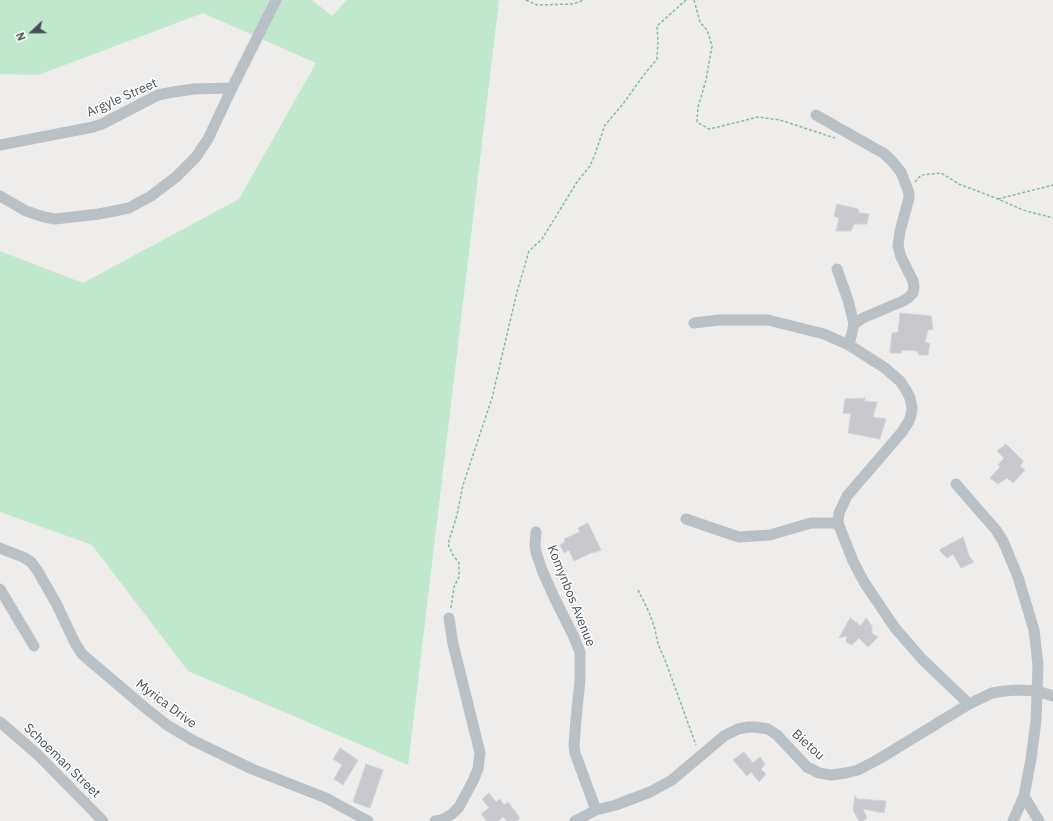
<!DOCTYPE html>
<html>
<head>
<meta charset="utf-8">
<style>
	body { margin:0 }
	#map { position:relative; width:1053px; height:821px; overflow:hidden; background:#efecec; font-family:"IBM Plex Sans",sans-serif }
	canvas { display:block }
	.north { position:absolute; left:12px; top:12px; width:40px; height:40px; -webkit-text-stroke:3px #fff; paint-order:stroke; rotate:248deg; font-size:11px; font-weight:700; line-height:16px; text-align:center; color:#475057 }
	.north::after { content:''; display:block; margin:auto; width:14px; height:18px; background:#475057; clip-path:polygon(50% 0,100% 100%,50% 72%,0 100%) }
</style>
</head>
<body>
<div id="map">
<canvas width="1053" height="821"></canvas>
<div class="north">N</div>
</div>
<script>
const g = document.querySelector('canvas').getContext('2d');
g.lineJoin = 'round';
function fillPath(path, color) { g.fillStyle = color; g.fill(path, 'evenodd'); }
const shape = rows => new Path2D(rows.map(r => 'M' + r).join(''));
function strokePath(path, color, width, dash) { g.strokeStyle = color; g.lineWidth = width; g.lineCap = dash ? 'butt' : 'round'; g.setLineDash(dash || []); g.stroke(path); }
function label(font, color, halo, rows, align = 'center') {
  g.font = font + ' "IBM Plex Sans",sans-serif'; g.lineWidth = 3; g.setLineDash([]); g.textBaseline = 'middle'; g.strokeStyle = halo; g.fillStyle = color; for (const [text, x, y, turn = 0] of rows) {
    g.save(); g.translate(x, y); g.rotate((+turn || 0) * Math.PI / 180); g.textAlign = isNaN(turn) ? turn : align; if (halo) g.strokeText(text, 0, 0); g.fillText(text, 0, 0); g.restore();
  }
}
const green = shape([
	[0,0,312,0,332,16,347,0,499,0,408,765,188,671,92,545,0,512,0,251,83,283,239,199,316,63,203,13,38,75,0,74]
]);
const building = shape([
	[837,204,858,209,859,213,869,214,867,224,854,224,851,231,836,231,839,218,834,216,837,204],
	[900,313,931,316,933,329,928,330,925,342,930,344,928,355,919,355,917,351,902,350,901,353,890,353,892,333,898,332,900,313],
	[865,398,864,401,877,402,873,417,886,419,880,439,848,433,851,414,843,413,845,399,865,398],
	[1006,444,1023,461,1020,466,1025,470,1013,483,1007,478,998,484,990,478,1000,467,998,465,1004,458,997,451,1006,444],
	[588,523,601,550,594,553,593,552,574,561,569,550,564,553,560,545,565,542,564,539,580,532,578,528,588,523],
	[963,537,969,556,974,562,961,568,953,554,947,558,939,550,963,537],
	[850,618,861,626,866,618,872,626,872,633,878,637,868,647,859,638,852,645,846,642,847,636,839,638,850,618],
	[340,748,358,760,343,785,334,779,342,765,333,759,340,748],
	[744,752,753,763,760,757,765,764,761,769,766,774,759,782,751,772,747,776,733,760,744,752],
	[366,764,383,770,370,808,353,802,366,764],
	[489,793,496,802,500,799,504,805,508,802,520,818,516,821,507,821,503,817,498,821,487,821,481,814,489,808,482,799,489,793],
	[855,796,857,799,886,801,884,813,863,809,867,818,863,821,859,821,853,810,855,796]
]);
const path = shape([
	[526,0,537,5,573,4,584,0],
	[694,0,700,22,707,30,712,46,706,80,698,107,697,122,709,129,722,126,758,117,780,120,835,138],
	[915,182,921,175,941,173,959,184,998,199,1023,210,1053,218],
	[998,199,1053,185],
	[638,590,649,612,655,629,658,644,665,660,696,745],
	[451,608,454,587,459,577,459,563,453,555,448,544,457,515,463,485,492,398,517,292,529,251,542,239,577,182,590,166,595,154,605,125,623,104,643,76,657,59,658,41,657,26,686,0]
]);
const minor = shape([
	[816,115,883,153,890,159,901,172,909,193,909,198,900,231,898,246,901,257,913,281,914,287,913,293,908,298,903,301,863,318,854,324,849,345],
	[0,145,93,127,102,124,158,95,173,92,194,89,232,88],
	[0,196,26,211,44,217,55,219,99,214,129,208,151,196,176,177,196,157,208,139,232,88,276,0],
	[837,269,848,300,854,324],
	[694,323,719,320,768,320,824,334,849,345,885,368,900,381,906,390,910,398,912,408,911,415,909,421,902,432,847,496,839,513,838,523,853,561,864,582,895,628,922,659,969,704],
	[956,484,996,530,1003,541,1018,577,1034,630,1038,665,1036,721,1031,759,1024,796,1013,821],
	[686,519,721,531,739,537,770,535,811,523,838,523],
	[536,532,535,545,536,552,542,570,554,597,573,635,580,652,580,680,576,719,574,746,575,753,596,810],
	[0,548,23,557,31,562,37,570,56,603,75,643,82,654,143,706,167,725,192,740,252,769,326,798,368,821],
	[0,589,34,646],
	[0,722,14,734,38,755,103,821],
	[1024,796,1039,821],
	[435,821,442,820,452,814,459,807,473,781,478,769,480,753,453,644,449,618],
	[575,821,596,810,616,805,650,792,672,780,724,736,738,729,748,727,755,727,768,729,777,735,807,767,819,773,831,775,846,773,858,770,879,759,969,704,992,693,1004,691,1018,690,1037,691,1053,696]
]);
const streetNames = [
	["Argyle Street",122,98,-24],
	["Komynbos Avenue",571,596,68],
	["Myrica Drive",166,704,37],
	["Bietou",808,745,42],
	["Schoeman Street",62,761,44]
];
fillPath(green, '#bfe8cc');
fillPath(building, '#c7c9ce');
strokePath(building, '#d1d3d7', 1);
strokePath(path, '#7bc19b', 1.5, [3, 2]);
strokePath(minor, '#b9c1c7', 11);
label('13px', '#475057', '#fff', streetNames);
</script>
</body>
</html>
